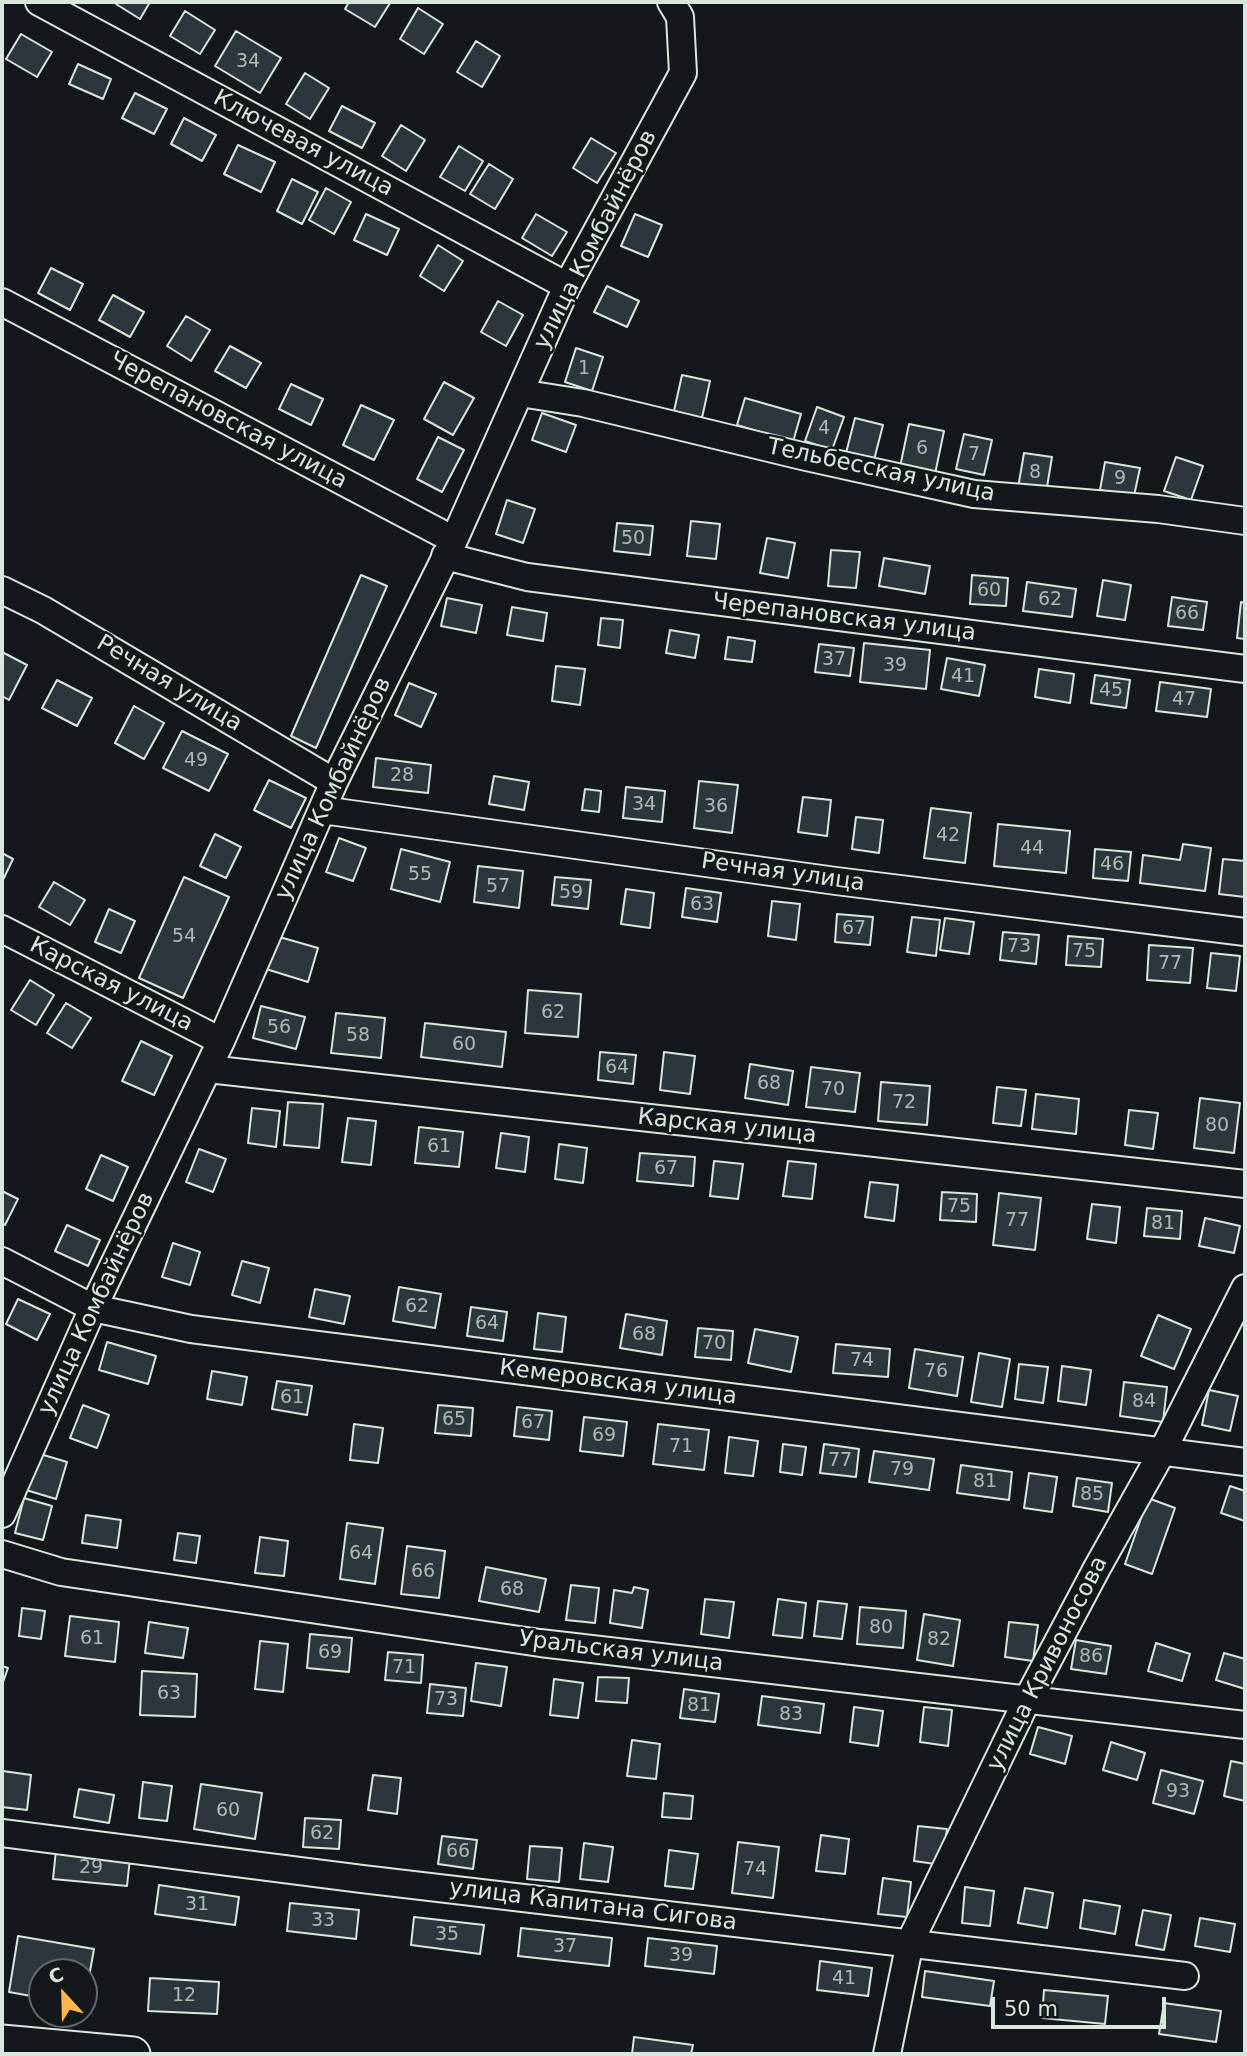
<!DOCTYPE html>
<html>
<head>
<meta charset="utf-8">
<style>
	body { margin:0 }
	#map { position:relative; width:1247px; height:2056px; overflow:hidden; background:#14181c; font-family:"DejaVu Sans",sans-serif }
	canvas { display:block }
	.frame { position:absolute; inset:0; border:4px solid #d8e6dc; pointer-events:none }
	.north { position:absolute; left:28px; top:1958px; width:70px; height:70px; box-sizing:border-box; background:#14181c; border:2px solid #626a69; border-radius:50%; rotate:338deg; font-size:19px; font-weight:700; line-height:28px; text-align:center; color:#d8e6dc }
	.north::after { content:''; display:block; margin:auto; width:24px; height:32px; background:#ffb74d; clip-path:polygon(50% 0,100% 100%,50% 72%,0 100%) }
	.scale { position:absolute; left:991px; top:1997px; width:175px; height:32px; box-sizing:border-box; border:4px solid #d8e6dc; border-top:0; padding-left:9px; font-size:21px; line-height:24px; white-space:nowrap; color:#d8e6dc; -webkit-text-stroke:5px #14181c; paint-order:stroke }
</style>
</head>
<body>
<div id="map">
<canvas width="1247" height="2056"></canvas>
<div class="frame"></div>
<div class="north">С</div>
<div class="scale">50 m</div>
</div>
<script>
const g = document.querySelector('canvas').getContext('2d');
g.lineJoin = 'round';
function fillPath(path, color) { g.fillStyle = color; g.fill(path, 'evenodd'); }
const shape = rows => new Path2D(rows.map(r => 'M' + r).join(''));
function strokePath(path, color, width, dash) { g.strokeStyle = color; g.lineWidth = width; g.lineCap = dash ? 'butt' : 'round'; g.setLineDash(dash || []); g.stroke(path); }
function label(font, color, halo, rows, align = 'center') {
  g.font = font + ' "DejaVu Sans",sans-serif'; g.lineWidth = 5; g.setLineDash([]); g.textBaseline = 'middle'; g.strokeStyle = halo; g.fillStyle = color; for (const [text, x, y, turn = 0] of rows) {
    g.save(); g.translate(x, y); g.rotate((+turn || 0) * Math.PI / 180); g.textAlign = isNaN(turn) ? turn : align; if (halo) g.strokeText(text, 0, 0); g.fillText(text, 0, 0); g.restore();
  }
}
const building = shape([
	[117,2,150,2,140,19,116,4,117,2],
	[349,2,388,2,390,3,375,27,345,9,349,2],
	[418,8,443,24,424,54,400,39,418,8],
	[185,11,215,30,200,54,170,36,185,11],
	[236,31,281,58,260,93,215,66,236,31],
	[21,34,52,52,37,77,6,59,21,34],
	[476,41,500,56,482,87,457,72,476,41],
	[78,64,111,79,103,99,69,84,78,64],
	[305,73,329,88,310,119,286,104,305,73],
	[135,93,167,109,154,134,122,118,135,93],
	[342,106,375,123,362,148,329,131,342,106],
	[184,118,216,135,202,161,171,144,184,118],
	[401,125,425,140,406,171,382,156,401,125],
	[591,138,616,153,597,183,573,168,591,138],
	[238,145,275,162,261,192,224,174,238,145],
	[459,146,483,161,465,191,440,177,459,146],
	[489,164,513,179,495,209,470,194,489,164],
	[292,179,318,192,302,224,277,211,292,179],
	[326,188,351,202,334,234,309,220,326,188],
	[366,214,399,229,387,255,354,240,366,214],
	[536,214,567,232,552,256,522,238,536,214],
	[635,214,662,225,648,257,621,246,635,214],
	[438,245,463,261,444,291,420,276,438,245],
	[51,268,83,284,70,310,38,293,51,268],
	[607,286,639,301,627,327,594,312,607,286],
	[113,295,144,312,130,337,99,320,113,295],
	[498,301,523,315,506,346,481,332,498,301],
	[186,316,210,330,191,361,167,346,186,316],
	[230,346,261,363,246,388,215,371,230,346],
	[576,348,603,357,592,391,565,382,576,348],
	[682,375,710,381,702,418,674,411,682,375],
	[444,382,474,398,453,435,424,419,444,382],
	[291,384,323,399,311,425,279,409,291,384],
	[745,398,801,414,793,442,737,425,745,398],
	[361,405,394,420,374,460,343,445,361,405],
	[817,407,844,417,832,450,805,441,817,407],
	[542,413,576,425,566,452,532,440,542,413],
	[855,418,883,425,874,460,846,453,855,418],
	[909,424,944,431,935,474,900,467,909,424],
	[964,434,992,440,984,475,956,469,964,434],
	[438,437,464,450,442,492,417,479,438,437],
	[1024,453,1052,457,1046,493,1018,488,1024,453],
	[1176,457,1203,466,1191,500,1164,491,1176,457],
	[1105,462,1140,468,1134,496,1100,490,1105,462],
	[507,500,535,509,523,543,496,534,507,500],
	[691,521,720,524,716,559,687,556,691,521],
	[617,523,653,526,650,555,614,551,617,523],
	[767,538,795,543,788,578,760,573,767,538],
	[831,550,860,552,856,588,828,586,831,550],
	[884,558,930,566,925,594,879,586,884,558],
	[361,575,387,586,316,748,291,736,361,575],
	[972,575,1008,578,1006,606,970,604,972,575],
	[1103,580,1131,585,1125,620,1097,616,1103,580],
	[1027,582,1076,589,1072,617,1023,611,1027,582],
	[1172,597,1207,602,1203,630,1168,626,1172,597],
	[447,598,482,605,476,633,441,626,447,598],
	[1241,602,1245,603,1245,639,1237,638,1241,602],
	[512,607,547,613,543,641,507,635,512,607],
	[601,618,623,620,620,648,598,645,601,618],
	[670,630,699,635,695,658,666,653,670,630],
	[728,637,755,641,752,662,725,659,728,637],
	[864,643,930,650,926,689,860,682,864,643],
	[819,644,854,648,850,676,815,672,819,644],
	[2,652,27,665,9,700,2,696,2,652],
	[947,658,985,665,979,696,941,689,947,658],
	[556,666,585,669,580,705,552,701,556,666],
	[1039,669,1074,674,1070,703,1035,697,1039,669],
	[1095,675,1130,680,1126,708,1091,703,1095,675],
	[57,680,92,698,77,726,42,708,57,680],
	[1160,682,1211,689,1207,717,1156,711,1160,682],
	[409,683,436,694,421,727,395,715,409,683],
	[134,706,164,723,144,759,115,743,134,706],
	[182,731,228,754,209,791,163,768,182,731],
	[376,758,431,765,428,793,373,787,376,758],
	[494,776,529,782,524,810,489,804,494,776],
	[269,780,306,798,291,828,254,810,269,780],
	[699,781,738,785,732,833,694,828,699,781],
	[626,787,665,791,662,822,623,818,626,787],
	[585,789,601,791,599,812,582,810,585,789],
	[803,797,831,800,827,836,798,832,803,797],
	[931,808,971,813,965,863,924,858,931,808],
	[856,817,883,820,879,853,852,849,856,817],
	[998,824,1070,831,1066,873,994,866,998,824],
	[215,834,241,847,226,878,200,866,215,834],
	[339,838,366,848,353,881,326,872,339,838],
	[1183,844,1211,848,1205,891,1140,883,1143,855,1180,860,1183,844],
	[401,849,450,862,440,902,391,889,401,849],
	[1095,849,1131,852,1128,881,1093,878,1095,849],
	[2,853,13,859,2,882,2,853],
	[1223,859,1245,861,1245,897,1219,894,1223,859],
	[478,866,523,871,519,908,474,902,478,866],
	[184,877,229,897,183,998,139,978,184,877],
	[555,877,591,880,588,909,552,905,555,877],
	[54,882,85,900,70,925,39,907,54,882],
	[686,888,721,893,717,922,682,917,686,888],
	[626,889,654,893,650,928,621,924,626,889],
	[772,901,800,904,796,940,768,936,772,901],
	[109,909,135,921,121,953,95,942,109,909],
	[837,914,873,917,870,945,835,942,837,914],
	[912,917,940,920,936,956,907,952,912,917],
	[945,918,974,922,969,954,940,950,945,918],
	[1003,932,1039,935,1036,964,1000,960,1003,932],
	[276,936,318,948,308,982,266,969,276,936],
	[1068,936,1103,939,1101,967,1066,965,1068,936],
	[1149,945,1193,948,1190,983,1147,980,1149,945],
	[1211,953,1240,956,1236,991,1207,988,1211,953],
	[30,980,54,995,36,1025,11,1010,30,980],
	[528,990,581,994,578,1037,525,1033,528,990],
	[66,1003,91,1018,72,1048,47,1033,66,1003],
	[261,1006,305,1017,296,1049,253,1038,261,1006],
	[336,1013,385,1018,381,1058,331,1053,336,1013],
	[425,1023,506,1032,502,1067,421,1057,425,1023],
	[141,1041,172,1056,154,1095,122,1081,141,1041],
	[600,1052,636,1055,633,1084,598,1080,600,1052],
	[664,1052,695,1056,690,1094,660,1090,664,1052],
	[750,1064,793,1071,788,1105,745,1098,750,1064],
	[811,1067,860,1073,855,1112,806,1107,811,1067],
	[881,1082,930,1086,927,1125,878,1121,881,1082],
	[997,1087,1026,1090,1021,1126,993,1123,997,1087],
	[1036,1094,1079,1099,1076,1134,1032,1129,1036,1094],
	[1200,1098,1240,1103,1234,1153,1194,1148,1200,1098],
	[288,1102,323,1104,319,1148,284,1145,288,1102],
	[252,1108,280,1111,276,1147,248,1143,252,1108],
	[1129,1110,1158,1113,1153,1149,1125,1145,1129,1110],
	[348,1118,376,1121,371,1165,342,1162,348,1118],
	[419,1127,463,1132,459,1167,415,1163,419,1127],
	[501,1133,529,1137,525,1172,496,1168,501,1133],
	[559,1144,587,1148,583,1183,555,1179,559,1144],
	[199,1149,226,1159,213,1192,186,1182,199,1149],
	[640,1153,695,1157,693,1186,637,1181,640,1153],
	[101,1155,128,1167,113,1201,86,1189,101,1155],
	[714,1161,743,1164,738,1199,710,1196,714,1161],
	[788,1161,816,1164,812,1199,783,1196,788,1161],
	[870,1182,898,1185,894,1221,865,1217,870,1182],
	[2,1191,18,1199,5,1225,2,1223,2,1191],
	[942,1192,977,1194,976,1222,940,1220,942,1192],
	[999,1193,1041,1198,1035,1250,993,1245,999,1193],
	[1092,1204,1120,1207,1116,1243,1087,1239,1092,1204],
	[1147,1208,1182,1211,1180,1239,1144,1236,1147,1208],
	[1205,1218,1240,1226,1234,1253,1199,1246,1205,1218],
	[67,1225,100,1240,88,1266,55,1251,67,1225],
	[173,1243,200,1252,190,1285,162,1277,173,1243],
	[242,1261,269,1268,260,1303,232,1295,242,1261],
	[399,1287,441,1294,435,1328,393,1321,399,1287],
	[315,1289,350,1296,344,1324,309,1317,315,1289],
	[18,1299,50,1314,37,1340,6,1324,18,1299],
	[471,1307,507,1312,503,1341,467,1336,471,1307],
	[538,1313,566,1317,562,1352,534,1349,538,1313],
	[626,1314,667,1321,662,1355,620,1348,626,1314],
	[1158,1315,1191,1329,1174,1369,1141,1356,1158,1315],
	[698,1328,733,1331,731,1360,695,1357,698,1328],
	[755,1329,798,1337,791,1372,748,1363,755,1329],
	[107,1342,156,1356,148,1384,99,1370,107,1342],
	[836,1344,890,1349,888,1377,833,1373,836,1344],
	[915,1349,963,1357,957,1396,909,1388,915,1349],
	[979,1353,1010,1359,1002,1407,971,1402,979,1353],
	[1019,1364,1048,1367,1043,1403,1015,1399,1019,1364],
	[1062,1366,1091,1370,1086,1405,1058,1401,1062,1366],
	[212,1371,247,1377,242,1405,207,1399,212,1371],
	[277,1381,312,1386,307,1415,272,1409,277,1381],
	[1124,1382,1167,1387,1163,1422,1120,1416,1124,1382],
	[1209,1390,1238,1396,1230,1431,1202,1425,1209,1390],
	[83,1405,109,1415,97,1448,70,1438,83,1405],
	[438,1405,473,1408,471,1436,435,1433,438,1405],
	[517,1407,552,1411,549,1440,514,1436,517,1407],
	[584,1417,627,1422,623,1456,580,1451,584,1417],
	[354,1424,383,1428,378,1463,350,1460,354,1424],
	[658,1424,709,1430,704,1470,653,1464,658,1424],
	[729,1437,758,1441,753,1476,725,1473,729,1437],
	[783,1444,806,1447,802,1475,780,1472,783,1444],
	[824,1444,859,1449,856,1477,820,1473,824,1444],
	[874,1451,934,1459,929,1490,869,1482,874,1451],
	[37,1453,67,1462,56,1499,26,1490,37,1453],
	[961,1465,1012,1472,1009,1500,957,1493,961,1465],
	[1029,1473,1057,1477,1052,1512,1024,1508,1029,1473],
	[1077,1478,1112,1483,1108,1512,1073,1506,1077,1478],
	[1230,1486,1245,1491,1245,1521,1221,1513,1230,1486],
	[24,1498,52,1506,43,1540,15,1533,24,1498],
	[1148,1498,1175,1508,1152,1574,1125,1564,1148,1498],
	[86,1515,121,1520,117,1548,82,1543,86,1515],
	[347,1523,383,1528,375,1584,340,1579,347,1523],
	[178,1533,200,1536,196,1563,174,1560,178,1533],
	[260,1537,288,1541,284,1576,255,1573,260,1537],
	[407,1546,445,1551,439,1598,401,1594,407,1546],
	[486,1567,546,1579,539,1612,479,1601,486,1567],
	[571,1585,599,1588,595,1623,566,1620,571,1585],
	[634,1587,648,1590,642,1628,610,1623,614,1590,632,1593,634,1587],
	[705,1599,734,1602,729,1638,701,1634,705,1599],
	[778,1599,806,1603,802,1638,773,1635,778,1599],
	[818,1601,847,1604,842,1639,814,1636,818,1601],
	[860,1607,906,1611,903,1648,857,1644,860,1607],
	[22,1608,45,1611,41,1639,19,1636,22,1608],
	[924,1614,960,1620,953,1666,917,1660,924,1614],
	[70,1616,119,1622,115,1662,65,1656,70,1616],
	[149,1622,188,1628,183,1658,145,1653,149,1622],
	[1009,1622,1038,1625,1033,1661,1005,1657,1009,1622],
	[310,1634,352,1638,349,1672,307,1668,310,1634],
	[1076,1640,1111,1646,1106,1674,1071,1669,1076,1640],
	[260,1641,288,1644,283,1692,255,1689,260,1641],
	[1156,1643,1190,1654,1182,1681,1148,1671,1156,1643],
	[388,1652,423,1655,421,1683,385,1680,388,1652],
	[1224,1653,1245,1659,1245,1689,1216,1680,1224,1653],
	[476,1663,507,1667,501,1706,471,1701,476,1663],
	[2,1666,8,1668,2,1685,2,1666],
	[142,1671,197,1674,195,1717,140,1715,142,1671],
	[598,1677,629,1678,627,1703,596,1701,598,1677],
	[554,1679,583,1683,578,1718,550,1715,554,1679],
	[430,1684,466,1688,463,1716,427,1713,430,1684],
	[684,1689,719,1694,715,1722,680,1718,684,1689],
	[762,1696,824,1704,820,1733,758,1725,762,1696],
	[854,1707,883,1711,878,1746,850,1742,854,1707],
	[924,1707,952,1710,948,1746,920,1742,924,1707],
	[1038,1727,1072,1736,1065,1764,1030,1754,1038,1727],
	[632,1740,660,1744,656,1779,627,1776,632,1740],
	[1111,1742,1145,1753,1137,1780,1103,1770,1111,1742],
	[1231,1761,1245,1764,1245,1801,1224,1796,1231,1761],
	[1161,1770,1203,1781,1194,1814,1153,1803,1161,1770],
	[3,1771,31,1775,27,1810,2,1807,3,1771],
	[373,1775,401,1778,397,1814,368,1810,373,1775],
	[143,1782,172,1786,167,1821,139,1818,143,1782],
	[201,1784,262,1793,255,1839,194,1829,201,1784],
	[79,1789,114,1795,109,1823,74,1817,79,1789],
	[664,1793,693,1796,691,1819,662,1817,664,1793],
	[305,1818,341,1820,339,1849,303,1847,305,1818],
	[918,1826,947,1829,942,1865,914,1861,918,1826],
	[821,1835,849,1839,845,1874,816,1871,821,1835],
	[442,1836,477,1840,473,1869,438,1864,442,1836],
	[738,1842,779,1847,773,1898,732,1893,738,1842],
	[584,1843,613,1847,608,1882,580,1879,584,1843],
	[530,1846,562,1848,559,1882,527,1879,530,1846],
	[56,1850,130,1858,127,1886,53,1879,56,1850],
	[669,1850,698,1854,693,1889,665,1886,669,1850],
	[883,1878,911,1882,907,1917,878,1914,883,1878],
	[159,1885,239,1897,235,1925,155,1914,159,1885],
	[965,1887,994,1891,990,1926,962,1923,965,1887],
	[1025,1888,1053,1893,1047,1928,1018,1923,1025,1888],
	[1084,1900,1120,1906,1115,1934,1080,1928,1084,1900],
	[290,1903,359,1910,356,1939,287,1931,290,1903],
	[1143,1910,1171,1915,1164,1950,1136,1945,1143,1910],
	[414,1917,484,1925,480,1954,411,1945,414,1917],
	[1200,1918,1235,1924,1230,1952,1195,1946,1200,1918],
	[521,1928,612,1938,609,1966,518,1956,521,1928],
	[18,1936,94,1949,84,2005,84,1972,42,1972,42,1998,9,1992,18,1936],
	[648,1938,717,1946,714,1974,645,1966,648,1938],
	[820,1961,872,1968,868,1996,817,1990,820,1961],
	[925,1971,994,1981,990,2006,922,1997,925,1971],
	[150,1978,219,1982,217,2014,148,2011,150,1978],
	[1044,1990,1108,1996,1105,2024,1042,2018,1044,1990],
	[1164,2003,1221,2011,1216,2042,1159,2034,1164,2003],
	[634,2037,693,2045,691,2054,632,2054,634,2037]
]);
const minor = shape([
	[39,2,567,286],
	[2,302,454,540],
	[520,393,583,403,802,456,974,494,1158,509,1245,521],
	[445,556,527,577,1245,669],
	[2,590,43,610,334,782],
	[322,810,836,881,1245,932],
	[2,929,221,1041],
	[208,1069,1245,1184],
	[2,1261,93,1308,191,1329,1245,1462],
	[2,1514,93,1308,221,1041,334,782,454,540,567,286,683,73,680,17,671,2],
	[2,1554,61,1572,540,1643,1245,1725],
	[2,1833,362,1879,1185,1976],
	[887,2054,910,1942,1027,1700,1097,1568,1162,1452,1245,1288]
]);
const major = shape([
	[2,2042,133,2054]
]);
const numberNames = [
	["34",248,62],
	["1",584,369],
	["4",824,429],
	["6",922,449],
	["7",974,455],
	["8",1035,473],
	["9",1120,479],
	["50",633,539],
	["60",989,591],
	["62",1050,600],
	["66",1187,614],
	["37",834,660],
	["39",895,666],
	["41",963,677],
	["45",1111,691],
	["47",1184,700],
	["49",196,761],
	["28",402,776],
	["34",644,805],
	["36",716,807],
	["42",948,836],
	["44",1032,849],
	["46",1112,865],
	["55",420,875],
	["57",498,887],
	["59",571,893],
	["63",702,905],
	["67",854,929],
	["54",184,937],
	["73",1019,947],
	["75",1084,952],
	["77",1170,964],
	["62",553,1013],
	["56",279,1028],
	["58",358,1036],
	["60",464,1045],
	["64",617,1068],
	["68",769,1084],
	["70",833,1090],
	["72",904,1103],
	["80",1217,1126],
	["61",439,1147],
	["67",666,1169],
	["75",959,1207],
	["77",1017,1221],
	["81",1163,1224],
	["62",417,1307],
	["64",487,1324],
	["68",644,1335],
	["70",714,1344],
	["74",862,1361],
	["76",936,1372],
	["61",292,1398],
	["84",1144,1402],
	["65",454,1420],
	["67",533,1423],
	["69",604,1436],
	["71",681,1447],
	["77",840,1461],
	["79",902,1470],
	["81",985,1482],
	["85",1092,1495],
	["64",361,1554],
	["66",423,1572],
	["68",512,1590],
	["80",881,1628],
	["61",92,1639],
	["82",939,1640],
	["69",330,1653],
	["86",1091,1657],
	["71",404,1668],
	["63",169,1694],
	["73",446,1700],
	["81",699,1706],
	["83",791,1715],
	["93",1178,1792],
	["60",228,1811],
	["62",322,1834],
	["66",458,1852],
	["29",91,1868],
	["74",755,1870],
	["31",197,1905],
	["33",323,1921],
	["35",447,1935],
	["37",565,1947],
	["39",681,1956],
	["41",844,1979],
	["12",184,1996]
];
const streetNames = [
	["Ключевая улица",303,144,28],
	["улица Комбайнёров",596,240,-63],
	["Черепановская улица",228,421,28],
	["Тельбесская улица",881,471,12],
	["Черепановская улица",844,618,7],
	["Речная улица",169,684,31],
	["улица Комбайнёров",334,789,-65],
	["Речная улица",783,873,8],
	["Карская улица",111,985,27],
	["Карская улица",727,1127,6],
	["улица Комбайнёров",97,1304,-65],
	["Кемеровская улица",618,1383,7],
	["Уральская улица",621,1652,7],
	["улица Кривоносова",1048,1664,-63],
	["улица Капитана Сигова",593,1906,7]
];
fillPath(building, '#2c363c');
strokePath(building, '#d8e6dc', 2);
strokePath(minor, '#d8e6dc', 30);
strokePath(major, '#d8e6dc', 37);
strokePath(minor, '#14181c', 26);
strokePath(major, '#14181c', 33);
label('19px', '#adbab4', null, numberNames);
label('23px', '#d8e6dc', '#14181c', streetNames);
</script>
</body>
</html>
